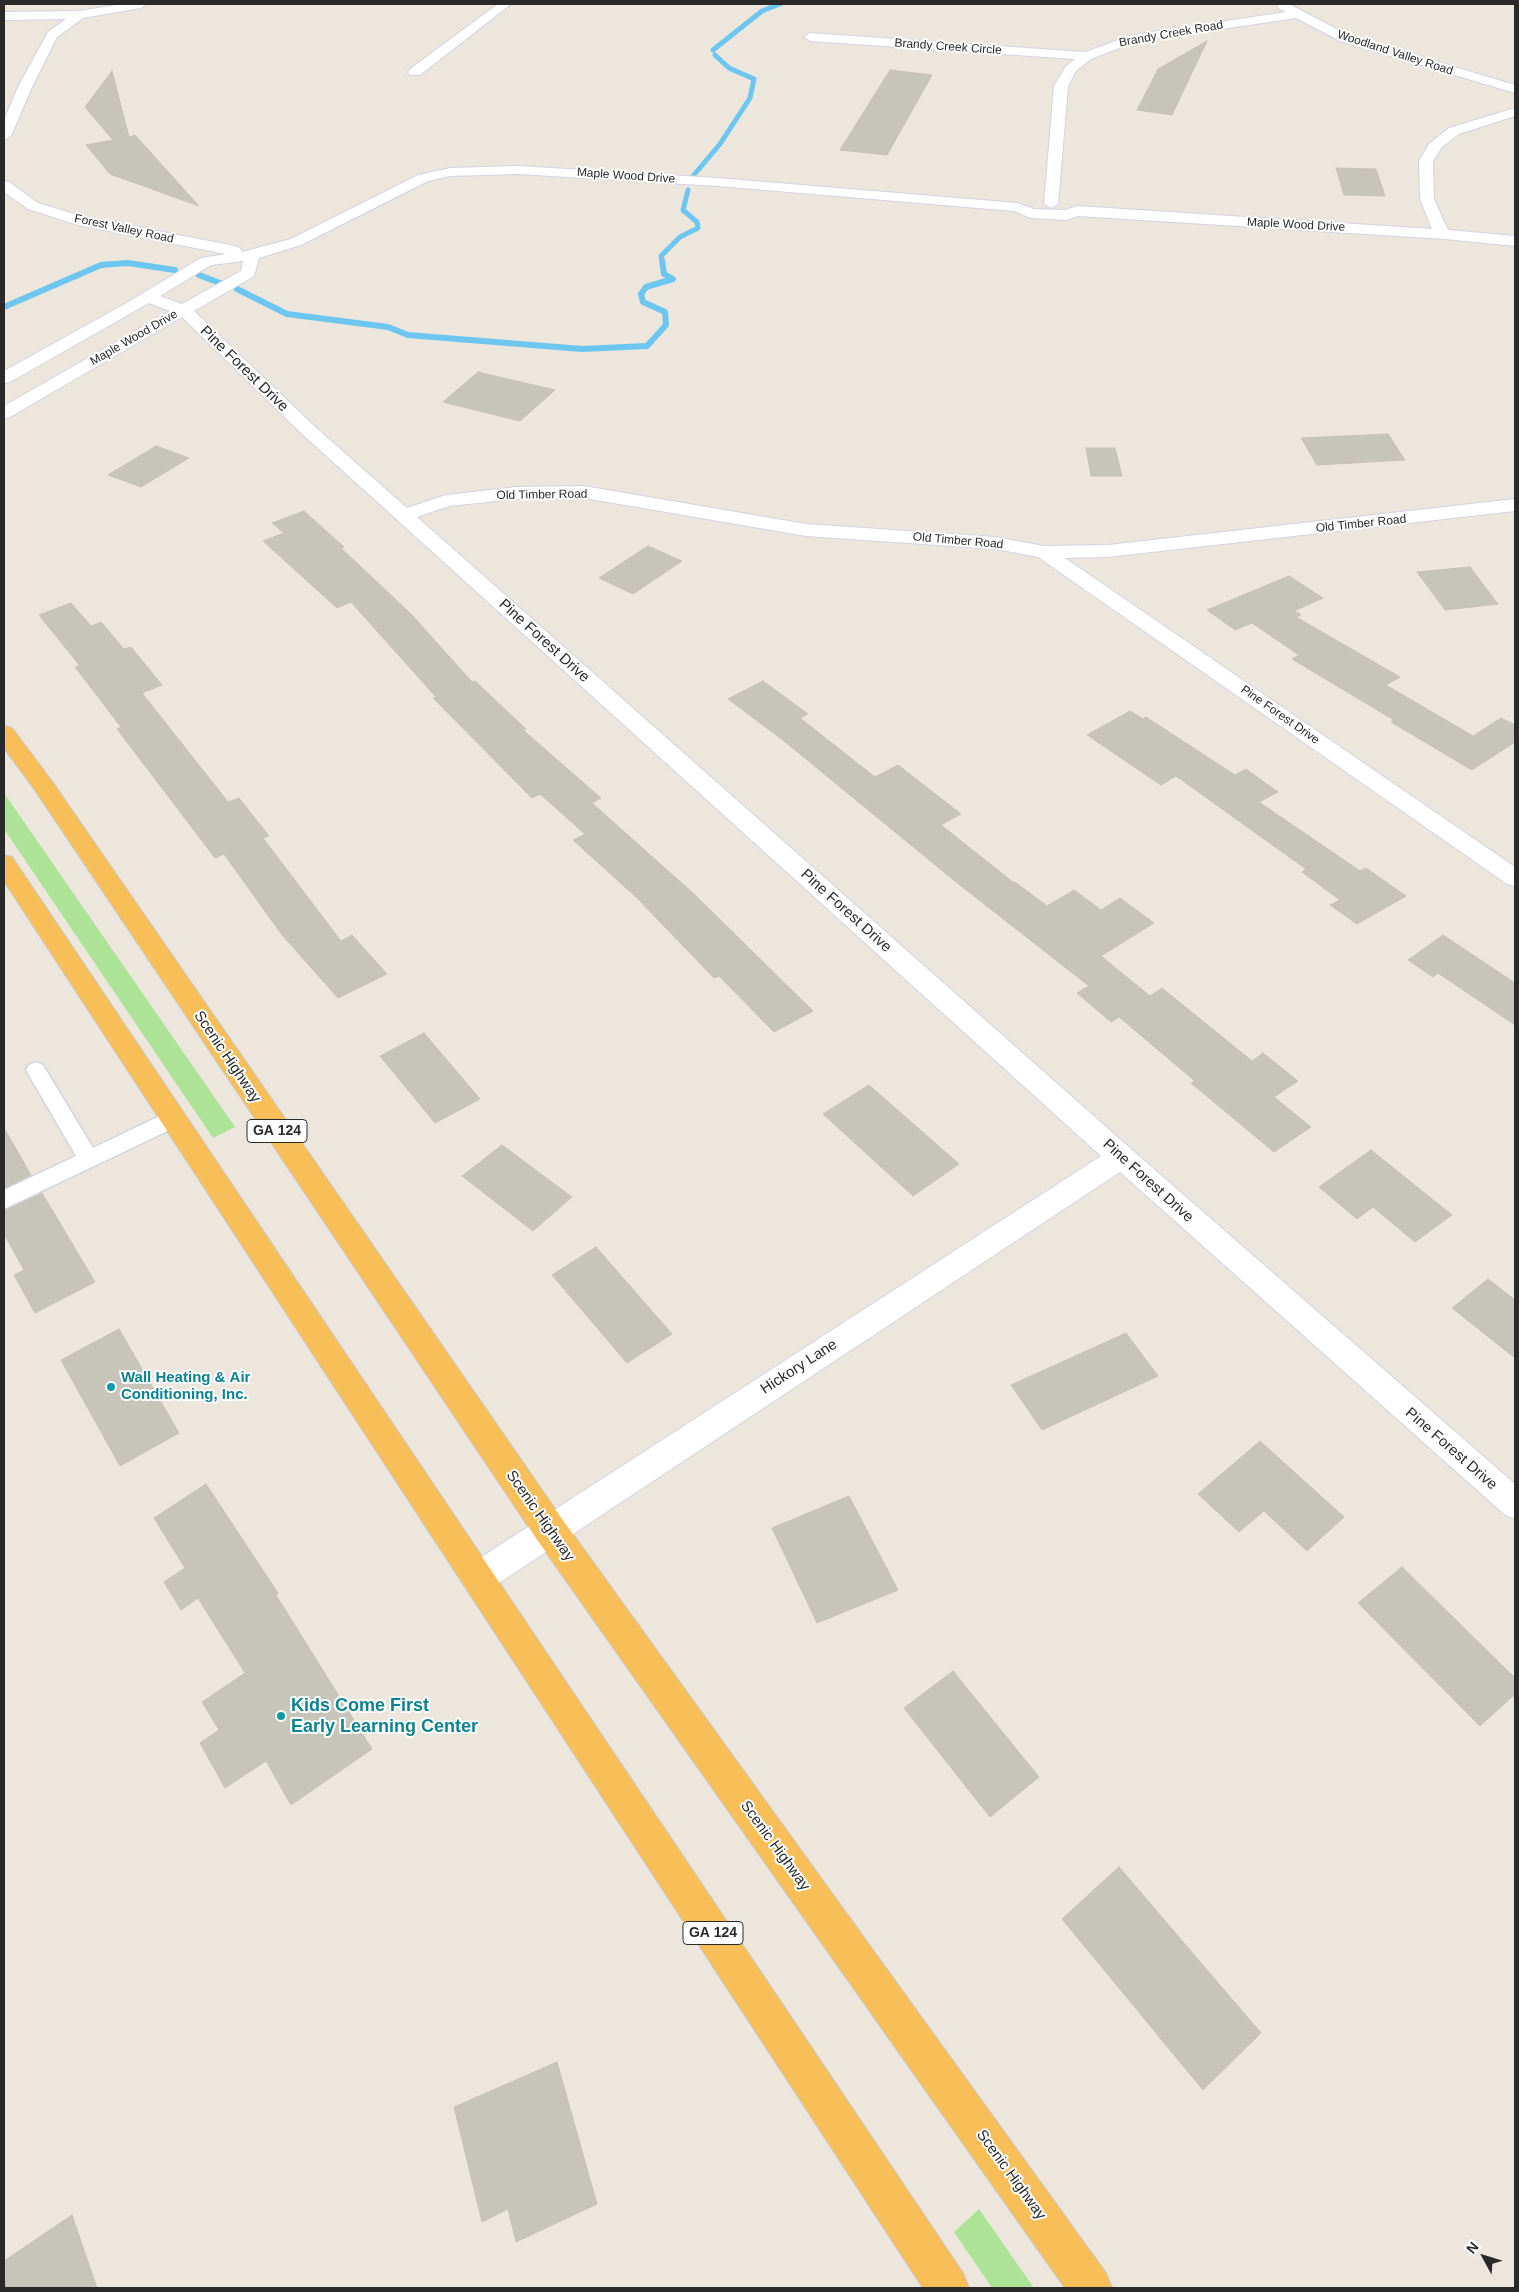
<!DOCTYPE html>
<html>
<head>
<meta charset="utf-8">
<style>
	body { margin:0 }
	#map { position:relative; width:1519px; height:2292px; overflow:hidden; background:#ece6dc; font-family:Helvetica,sans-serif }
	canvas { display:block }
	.frame { position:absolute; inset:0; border:5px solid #2a2a2a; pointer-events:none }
	.north { position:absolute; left:1459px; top:2232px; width:50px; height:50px; -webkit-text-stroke:4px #fff; paint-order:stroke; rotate:309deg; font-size:14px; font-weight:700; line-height:20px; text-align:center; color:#2a2a2a }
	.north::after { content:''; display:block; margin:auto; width:18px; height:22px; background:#2a2a2a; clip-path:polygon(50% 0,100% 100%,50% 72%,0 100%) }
</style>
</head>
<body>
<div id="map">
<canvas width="1519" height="2292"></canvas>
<div class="frame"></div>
<div class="north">N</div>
</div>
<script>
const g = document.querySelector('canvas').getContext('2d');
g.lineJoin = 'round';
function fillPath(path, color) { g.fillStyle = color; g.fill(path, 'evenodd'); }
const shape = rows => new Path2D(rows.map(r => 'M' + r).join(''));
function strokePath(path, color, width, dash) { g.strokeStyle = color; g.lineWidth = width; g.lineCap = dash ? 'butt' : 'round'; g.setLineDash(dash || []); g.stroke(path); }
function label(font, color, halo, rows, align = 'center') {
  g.font = font + ' Helvetica,sans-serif'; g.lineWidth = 4; g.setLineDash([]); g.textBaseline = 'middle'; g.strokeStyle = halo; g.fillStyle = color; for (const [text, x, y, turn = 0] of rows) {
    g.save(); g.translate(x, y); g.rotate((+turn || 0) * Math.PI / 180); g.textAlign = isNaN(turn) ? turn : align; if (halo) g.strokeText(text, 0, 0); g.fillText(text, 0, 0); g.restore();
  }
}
const green = shape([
	[4,793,235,1127,213,1138,4,829],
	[979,2209,1034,2288,992,2288,954,2232]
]);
const streamFar1 = shape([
	[713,50,762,11,780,4],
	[693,176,720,144,750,98,754,79,729,68,715,55],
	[662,261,661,256,680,237,698,228,697,222,683,210,688,190]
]);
const stream = shape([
	[199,275,220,283],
	[237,289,287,314,388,327,408,335,582,349,647,346,666,325,665,312,643,302,641,294,646,287,673,279,664,274,662,260],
	[4,307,101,265,128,263,175,270]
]);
const building = shape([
	[1207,41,1172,115,1137,110,1158,69,1207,41],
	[890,70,932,75,887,155,840,150,890,70],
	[112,71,129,137,135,135,199,206,110,174,86,145,113,140,85,107,112,71],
	[1336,168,1376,169,1385,196,1344,195,1336,168],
	[478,372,555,390,520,421,443,402,478,372],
	[1388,434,1405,460,1317,465,1301,438,1388,434],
	[156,446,189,458,141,487,108,475,156,446],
	[1086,448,1115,448,1122,476,1091,476,1086,448],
	[304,511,344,547,341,548,412,615,472,682,475,681,526,729,523,730,601,798,592,803,694,894,813,1011,774,1032,719,976,714,978,636,897,573,840,585,834,540,794,532,798,433,698,436,697,351,602,337,608,263,541,284,533,272,523,304,511],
	[648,546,682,561,633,594,599,578,648,546],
	[1470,567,1498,604,1445,610,1417,572,1470,567],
	[1289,576,1323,598,1294,611,1301,615,1296,617,1400,677,1386,685,1473,736,1501,718,1515,725,1515,742,1472,770,1391,722,1394,720,1292,659,1299,655,1252,623,1235,630,1207,610,1289,576],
	[71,603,91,626,101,622,124,649,131,647,162,685,142,693,228,802,239,798,269,836,263,838,341,941,352,935,387,974,338,998,282,935,224,854,215,858,117,729,121,727,75,667,80,666,39,615,71,603],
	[763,681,808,714,800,718,875,777,898,765,961,814,941,825,1014,883,1015,882,1047,906,1074,890,1101,910,1120,898,1154,923,1101,956,1150,996,1162,988,1252,1061,1263,1053,1298,1081,1274,1097,1311,1127,1274,1152,1191,1083,1195,1081,1119,1017,1111,1022,1077,993,1089,986,956,882,784,741,728,699,763,681],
	[1130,711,1143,719,1146,717,1235,775,1246,769,1278,792,1259,802,1360,871,1366,868,1406,896,1357,924,1330,905,1340,900,1302,872,1306,869,1176,776,1161,785,1087,735,1130,711],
	[1443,935,1515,983,1515,1025,1438,973,1433,977,1408,960,1443,935],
	[424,1033,480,1099,435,1123,380,1056,424,1033],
	[869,1085,959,1164,913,1196,823,1114,869,1085],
	[4,1128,31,1175,4,1188,4,1128],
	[502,1145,572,1197,533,1231,462,1176,502,1145],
	[1371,1150,1452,1215,1415,1242,1373,1207,1357,1219,1319,1187,1371,1150],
	[42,1193,95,1282,35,1313,14,1275,24,1270,4,1234,4,1211,42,1193],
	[596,1247,672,1334,627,1363,552,1275,596,1247],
	[1488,1279,1515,1300,1515,1358,1452,1308,1488,1279],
	[119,1329,179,1433,120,1466,61,1360,119,1329],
	[1126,1333,1158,1376,1042,1430,1011,1385,1126,1333],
	[1260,1441,1344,1517,1307,1551,1264,1511,1239,1532,1198,1494,1260,1441],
	[206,1484,278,1593,276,1595,372,1749,291,1805,266,1761,225,1788,200,1743,219,1730,202,1702,245,1673,198,1598,181,1610,164,1582,185,1568,154,1518,206,1484],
	[849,1496,898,1590,817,1623,772,1528,849,1496],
	[1402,1567,1515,1678,1515,1694,1480,1726,1358,1603,1402,1567],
	[953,1671,1039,1777,990,1817,904,1708,953,1671],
	[1119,1867,1261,2033,1203,2090,1062,1919,1119,1867],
	[557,2062,597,2204,516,2242,508,2209,482,2222,454,2107,557,2062],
	[72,2215,97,2288,4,2288,4,2261,72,2215]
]);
const service = shape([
	[36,1062,43,1065,93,1148,166,1113,173,1111,180,1113,183,1119,180,1125,4,1209,4,1190,76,1156,26,1070,29,1065,36,1062]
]);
const minor = shape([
	[122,4,147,4,141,8,83,18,57,37,32,87,11,136,4,140,4,120,18,87,48,32,66,19,4,20,4,12,79,11,122,4],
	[498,4,511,4,420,75,410,75,408,72,410,69,498,4],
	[1277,4,1289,4,1348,35,1515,85,1515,93,1340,41,1296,18,1135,42,1091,59,1076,71,1068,86,1058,204,1051,208,1044,204,1054,86,1066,66,1075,59,810,41,804,37,810,33,1085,52,1132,35,1286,12,1278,8,1277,4],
	[1515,108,1515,116,1459,134,1442,147,1433,161,1434,199,1447,228,1449,230,1515,236,1515,246,1445,239,1078,216,1066,220,1031,218,1014,211,718,186,518,174,450,176,428,181,301,245,259,258,254,276,194,311,313,425,407,508,446,495,516,487,584,486,806,524,996,537,1044,546,1108,545,1515,499,1515,511,1108,557,1065,558,1515,867,1515,886,1507,884,1038,557,996,549,806,536,584,498,516,499,449,506,417,517,1131,1149,1515,1484,1515,1519,1504,1514,1120,1172,490,1589,478,1594,466,1589,461,1578,466,1567,1101,1156,301,433,182,317,10,417,4,418,4,406,170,311,149,303,10,382,4,383,4,371,130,301,201,258,226,254,78,225,28,209,4,192,4,181,9,182,38,203,81,216,235,246,240,248,242,252,291,239,418,175,450,168,518,166,718,178,1017,203,1034,209,1065,210,1077,206,1432,229,1420,199,1419,161,1429,144,1449,128,1515,108],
	[243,261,241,271,182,304,160,296,211,265,243,261]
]);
const trunk = shape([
	[4,726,12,728,51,780,562,1519,1106,2273,1112,2288,1065,2288,538,1541,35,790,4,748,4,726],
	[4,855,12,857,963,2273,969,2288,923,2288,4,881,4,855]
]);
const markers = [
	[111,1387,5,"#0f9aa8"],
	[281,1716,5,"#0f9aa8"]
];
const farStreetnames = [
	["Brandy Creek Road",1171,34,-10],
	["Brandy Creek Circle",948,47,4],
	["Woodland Valley Road",1395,53,18],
	["Maple Wood Drive",626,176,4],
	["Maple Wood Drive",1296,225,3],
	["Forest Valley Road",124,229,12],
	["Maple Wood Drive",134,338,-30],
	["Old Timber Road",542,495,-1],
	["Old Timber Road",1361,524,-6],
	["Old Timber Road",958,541,5],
	["Pine Forest Drive",1280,715,35]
];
const shields = [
	[277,1131,60],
	[713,1933,60]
];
const shieldNames = [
	["GA 124",277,1131],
	["GA 124",713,1933]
];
const streetNames = [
	["Pine Forest Drive",244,369,44],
	["Pine Forest Drive",544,641,42],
	["Pine Forest Drive",846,911,42],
	["Scenic Highway",227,1057,56],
	["Pine Forest Drive",1148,1181,42],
	["Hickory Lane",799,1367,-33],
	["Pine Forest Drive",1451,1449,41],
	["Scenic Highway",540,1516,55],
	["Scenic Highway",775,1846,54],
	["Scenic Highway",1011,2175,54]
];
const cultureNames = [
	["Wall Heating & Air",121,1378],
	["Conditioning, Inc.",121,1395]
];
const nearCulturenames = [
	["Kids Come First",291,1706],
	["Early Learning Center",291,1727]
];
fillPath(green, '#ade397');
strokePath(streamFar1, '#6dc6ef', 5);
strokePath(stream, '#6dc6ef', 6);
fillPath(building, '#c7c4ba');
strokePath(building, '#c7c2b5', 1);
strokePath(service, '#d1d3e3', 3);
strokePath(minor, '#d1d3e3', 2);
strokePath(trunk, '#c8c8c8', 2);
fillPath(service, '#fff');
fillPath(minor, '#fff');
fillPath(trunk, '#f8bf58');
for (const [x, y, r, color] of markers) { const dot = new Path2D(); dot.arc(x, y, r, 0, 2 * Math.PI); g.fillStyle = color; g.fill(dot); strokePath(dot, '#fff', 2); }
label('12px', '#2a2a2a', '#fff', farStreetnames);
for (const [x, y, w] of shields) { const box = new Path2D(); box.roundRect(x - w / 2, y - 11.5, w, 23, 4); g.fillStyle = '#fff'; g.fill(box); strokePath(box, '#2a2a2a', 1); }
label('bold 14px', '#2a2a2a', null, shieldNames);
label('15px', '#2a2a2a', '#fff', streetNames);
label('bold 15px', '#0d838f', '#fff', cultureNames, 'left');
label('bold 18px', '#0d838f', '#fff', nearCulturenames, 'left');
</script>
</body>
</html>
